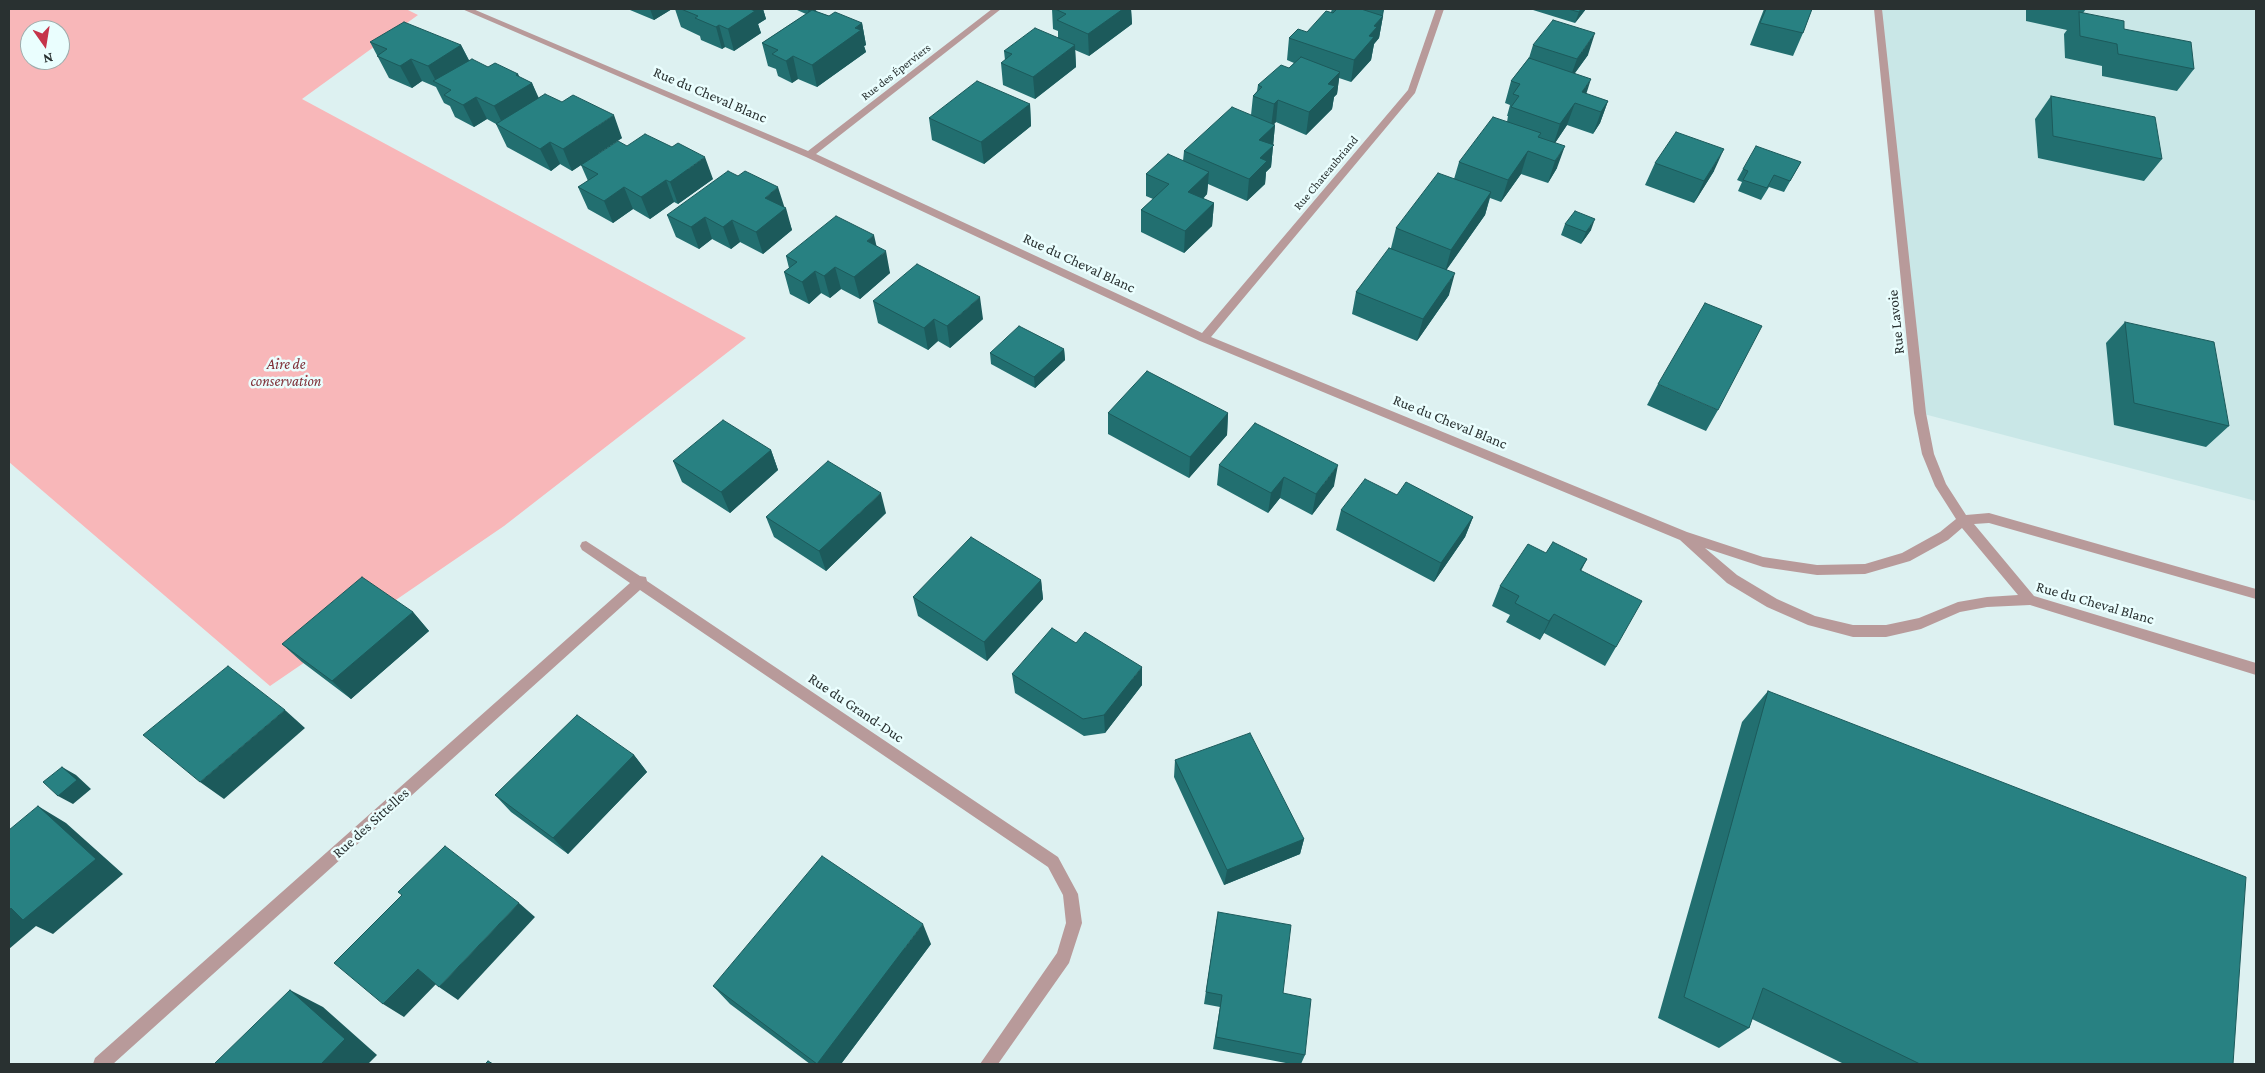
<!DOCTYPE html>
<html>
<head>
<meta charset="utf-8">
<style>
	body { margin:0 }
	#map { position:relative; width:2265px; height:1073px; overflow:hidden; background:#ddf1f1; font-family:"Crimson Pro",serif }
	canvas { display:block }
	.frame { position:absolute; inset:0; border:10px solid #293131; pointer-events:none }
	.north { position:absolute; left:20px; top:20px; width:50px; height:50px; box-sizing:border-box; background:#eafefe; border:1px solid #9dacac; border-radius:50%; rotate:167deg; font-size:14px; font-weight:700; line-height:20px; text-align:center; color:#293131 }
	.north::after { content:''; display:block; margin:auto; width:18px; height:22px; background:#c5344a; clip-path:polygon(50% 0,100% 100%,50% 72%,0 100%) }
</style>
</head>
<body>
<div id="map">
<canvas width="2265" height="1073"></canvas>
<div class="frame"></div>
<div class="north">N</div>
</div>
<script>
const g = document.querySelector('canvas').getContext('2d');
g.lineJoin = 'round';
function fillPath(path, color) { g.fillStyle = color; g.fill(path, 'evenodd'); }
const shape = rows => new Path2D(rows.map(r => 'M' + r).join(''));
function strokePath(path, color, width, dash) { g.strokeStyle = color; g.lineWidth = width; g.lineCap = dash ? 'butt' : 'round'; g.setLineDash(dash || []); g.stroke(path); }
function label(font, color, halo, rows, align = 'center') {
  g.font = font + ' "Crimson Pro",serif'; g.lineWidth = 5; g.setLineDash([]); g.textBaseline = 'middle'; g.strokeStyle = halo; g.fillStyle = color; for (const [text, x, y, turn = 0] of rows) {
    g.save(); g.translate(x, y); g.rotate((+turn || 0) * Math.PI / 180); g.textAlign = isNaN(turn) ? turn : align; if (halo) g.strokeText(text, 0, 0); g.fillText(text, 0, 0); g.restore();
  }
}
const built = shape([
	[1878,9,2256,9,2256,501,1920,413]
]);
const green = shape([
	[9,9,406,9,418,15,302,99,746,338,504,526,270,686,9,462],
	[30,30,60,30,60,60,30,60]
]);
const minor = shape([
	[462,9,473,9,808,151,992,9,1001,9,816,154,1202,333,1408,90,1436,9,1444,9,1415,93,1211,337,1687,532,1763,557,1817,565,1865,564,1902,553,1940,532,1956,519,1935,486,1922,454,1914,413,1874,9,1882,9,1926,413,1934,454,1946,484,1966,515,1989,513,2256,589,2256,599,1989,523,1974,524,2034,596,2256,663,2256,675,2030,605,1987,607,1960,612,1921,629,1886,637,1853,637,1808,625,1767,607,1727,583,1680,540,1200,341,806,157,462,9],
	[1962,528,2018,595,1987,597,1958,602,1919,618,1886,625,1853,625,1815,616,1777,599,1737,575,1705,548,1763,567,1817,575,1865,574,1910,561,1948,540,1962,528],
	[586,541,640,576,646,577,647,581,1058,857,1078,894,1082,923,1069,963,998,1064,980,1064,1057,953,1066,923,1063,895,1048,867,640,590,113,1064,93,1064,95,1058,630,583,582,550,580,546,582,542,586,541]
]);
const wall = shape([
	[630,9,672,9,654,20,630,10],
	[675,9,763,9,766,19,758,24,761,33,734,51,725,47,722,49,701,40,700,36,681,27],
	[797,9,818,9,815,11,829,16,862,23,866,45,864,46,866,52,817,87,798,79,792,83,778,76,776,69,768,66,762,43,806,14,797,10],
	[1052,9,1131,9,1132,24,1089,56,1075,50,1076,67,1035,99,1003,85,1001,63,1005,60,1004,51,1058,38,1058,31,1053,29],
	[1332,9,1384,9,1383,16,1379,38,1374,44,1371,60,1351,82,1339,78,1337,94,1334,97,1332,109,1306,135,1276,122,1273,125,1275,125,1271,167,1266,172,1265,184,1247,201,1208,184,1207,194,1203,199,1214,203,1212,226,1184,253,1141,232,1141,210,1153,199,1146,196,1146,174,1183,161,1184,151,1251,115,1253,96,1257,91,1258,85,1289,68,1294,63,1287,60,1289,38,1307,32,1331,12],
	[1534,9,1586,9,1575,23,1533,10],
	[1764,9,1812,9,1803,33,1793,56,1750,45],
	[2026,9,2086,9,2083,13,2124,29,2194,69,2177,91,2102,76,2102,66,2065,58,2064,34,2067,30,2026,21],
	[370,42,461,45,469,60,488,67,518,74,519,77,532,83,538,98,622,138,597,154,627,146,713,179,678,204,674,202,650,219,633,209,613,223,588,209,578,187,588,181,581,165,572,171,560,164,551,171,507,147,496,124,487,119,474,127,455,117,450,106,444,103,436,87,422,81,412,88,389,78],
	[1533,45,1588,55,1575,73,1586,94,1608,101,1600,123,1593,134,1567,125,1555,143,1557,168,1548,183,1521,174,1501,202,1490,198,1485,215,1446,270,1449,295,1417,341,1352,314,1356,292,1391,248,1396,228,1454,179,1459,162,1507,122,1508,116,1507,116,1510,105,1505,103,1511,81,1529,58],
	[2051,96,2162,159,2144,181,2038,158,2035,119],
	[1030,104,1031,126,984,164,932,140,929,118],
	[1801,162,1784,192,1769,187,1761,200,1738,191,1742,182,1737,180,1743,169],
	[1655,163,1714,171,1694,203,1645,185],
	[784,207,792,230,763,254,740,242,731,249,712,239,699,249,676,237,667,215],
	[1565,224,1591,230,1581,244,1561,235],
	[877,246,890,273,860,299,841,289,830,298,821,293,809,304,790,294,784,272,789,268,786,256],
	[873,301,983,319,950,348,938,341,928,350,878,323],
	[2125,322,2229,426,2206,447,2114,425,2106,343],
	[1064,349,1065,360,1035,388,991,364,990,353],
	[1658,384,1718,410,1706,431,1647,405],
	[1108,413,1228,413,1227,435,1189,478,1108,434],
	[771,450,778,470,730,513,682,482,673,461],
	[1219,465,1334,486,1312,515,1280,498,1268,513,1217,485],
	[1397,495,1473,517,1465,537,1434,582,1336,530,1341,510],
	[886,513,826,571,774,537,766,517],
	[1546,553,1587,559,1581,571,1616,647,1605,666,1544,633,1540,640,1506,622,1510,615,1492,606,1500,586],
	[1041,580,1043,599,987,661,918,616,913,597],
	[413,612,429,631,351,699,302,662,282,644],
	[1076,643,1142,685,1105,733,1084,736,1015,693,1012,674],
	[1768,691,2233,1064,1844,1064,1752,1019,1749,1028,1719,1048,1658,1018,1742,722],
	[634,755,647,772,568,854,511,812,495,795],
	[1175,760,1304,839,1300,854,1224,885,1174,777],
	[1218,912,1283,993,1305,1055,1301,1064,1291,1064,1213,1049,1220,1007,1204,1004],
	[931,944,841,1064,810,1064,730,1004,713,986]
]);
const shadedWall = shape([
	[650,9,672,9,654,20],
	[746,9,763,9,766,19,758,24,761,33,734,51,728,29],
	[808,9,818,9,809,15],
	[1123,9,1131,9,1132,24,1089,56,1088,34],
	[1383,9,1384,9,1382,17,1383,16,1379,38,1374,44,1371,60,1351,82,1354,60,1369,36,1374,26,1382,17],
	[1581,9,1586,9,1575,23,1579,12],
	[862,23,866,45,864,46,866,52,817,87,812,65],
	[719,25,725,47,722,49,716,27],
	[1595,33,1588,55,1569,81,1577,59],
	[461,45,472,67,437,83,428,66],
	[1075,45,1076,67,1035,99,1033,77],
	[793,56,798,79,792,83,786,61],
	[411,59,422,81,412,88,400,66],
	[1340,72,1337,94,1334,97,1332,109,1306,135,1309,112,1328,84],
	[518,74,524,88,532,83,542,105,505,129,494,106,516,75],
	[1591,79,1584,101,1582,92],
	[476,97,487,119,474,127,463,105],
	[1278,100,1276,122,1271,127,1274,104],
	[1608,101,1600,123,1593,134,1601,112],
	[1575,103,1567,125,1553,146,1560,124],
	[1030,104,1031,126,984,164,981,142],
	[614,115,622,138,572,171,563,149],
	[1275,125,1271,167,1266,172,1265,184,1247,201,1249,179,1259,140],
	[550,142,560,164,551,171,540,149],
	[1565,146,1557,168,1548,183,1555,161],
	[1724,149,1714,171,1694,203,1704,181],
	[1528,151,1521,174,1501,202,1508,180],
	[705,157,713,179,678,204,670,182],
	[1209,172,1207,194,1187,214,1188,192],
	[666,180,674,202,650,219,641,197],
	[624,187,633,209,613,223,604,201],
	[778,187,785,209,786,208,792,230,763,254,756,232,765,198],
	[1491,192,1485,215,1445,272,1451,250],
	[1214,203,1212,226,1184,253,1185,231],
	[705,217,712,239,699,249,691,227],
	[1595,219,1591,230,1581,244,1586,232],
	[732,220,740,242,731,249,723,227],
	[874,235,879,257,886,251,890,273,860,299,854,277,867,241],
	[835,267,841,289,830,298,824,276],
	[815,271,821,293,809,304,802,282],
	[1455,273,1449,295,1417,341,1423,319],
	[980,297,983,319,950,348,947,326],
	[934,319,938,341,928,350,924,328],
	[1064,349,1065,360,1035,388,1034,377],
	[1228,413,1227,435,1189,478,1190,457],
	[771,450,778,470,730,513,721,492],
	[1338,465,1334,486,1312,515,1316,494],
	[1284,477,1280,498,1268,513,1271,493],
	[881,493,886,513,826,571,819,551],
	[1473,517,1465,537,1434,582,1441,563],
	[1041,580,1043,599,987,661,984,642],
	[413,612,429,631,351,699,332,681],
	[1554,614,1544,633,1540,640,1549,621],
	[1142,667,1142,685,1105,733,1104,715],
	[285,710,305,728,224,799,200,782],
	[634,755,647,772,568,854,553,838],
	[62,767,76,775,91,789,73,804,58,796],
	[38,806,66,823,123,874,53,934,36,926,9,949,9,910],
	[1304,839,1300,854,1224,885,1227,870],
	[519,903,535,917,458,1000,439,987],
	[923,924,931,944,841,1064,817,1064],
	[418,969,438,982,404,1017,383,1004],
	[290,990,323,1007,377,1055,368,1064,321,1064]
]);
const building = shape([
	[681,9,750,9,755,11,728,29,719,25,716,27,695,18,698,16,681,9],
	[1055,9,1123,9,1088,34,1057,20,1066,14,1055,9],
	[1337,9,1361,9,1383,16,1374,26,1377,27,1369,36,1374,37,1354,60,1289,38,1298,29,1307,32,1326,11,1333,13,1337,9],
	[1568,9,1581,9,1579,12,1568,9],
	[1766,9,1812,9,1803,33,1760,23,1766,9],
	[812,10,829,16,835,12,862,23,855,28,861,30,812,65,793,56,786,61,772,54,778,50,762,43,812,10],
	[2079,12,2124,21,2124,29,2191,42,2194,69,2118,54,2117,44,2080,36,2079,12],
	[1553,20,1595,33,1577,59,1533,45,1553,20],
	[404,22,461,45,428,66,411,59,400,66,377,56,387,49,370,42,404,22],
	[1035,28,1075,45,1033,77,1001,63,1012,54,1004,51,1035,28],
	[1301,57,1340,72,1328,84,1335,86,1309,112,1278,100,1274,104,1253,96,1262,87,1258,85,1281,65,1289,68,1301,57],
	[1529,58,1591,79,1582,92,1608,101,1601,112,1575,103,1560,124,1511,107,1519,96,1513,94,1520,84,1511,81,1529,58],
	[472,59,488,67,495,63,518,74,516,75,532,83,494,106,476,97,463,105,444,95,451,90,433,81,472,59],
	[977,81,1030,104,981,142,929,118,977,81],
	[545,94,562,102,573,95,614,115,563,149,550,142,540,149,496,124,545,94],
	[2051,96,2155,117,2162,159,2053,136,2051,96],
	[1232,107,1275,125,1259,140,1274,145,1260,158,1267,161,1249,179,1184,151,1232,107],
	[1493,117,1541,133,1538,137,1565,146,1555,161,1528,151,1508,180,1459,162,1493,117],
	[1676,132,1724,149,1704,181,1655,163,1676,132],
	[645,134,672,147,678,143,705,157,670,182,666,180,641,197,624,187,604,201,578,187,598,174,581,165,618,141,627,146,645,134],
	[1756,146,1801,162,1790,181,1774,175,1767,188,1743,180,1748,171,1743,169,1756,146],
	[1168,154,1209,172,1188,192,1214,203,1185,231,1141,210,1169,184,1146,174,1168,154],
	[728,171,738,176,745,171,778,187,765,198,786,208,756,232,732,220,723,227,705,217,691,227,667,215,728,171],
	[1438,173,1491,192,1451,250,1396,228,1438,173],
	[1575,211,1595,219,1586,232,1565,224,1575,211],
	[836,216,874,235,867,241,886,251,854,277,835,267,824,276,815,271,802,282,784,272,797,262,786,256,836,216],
	[1389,248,1455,273,1423,319,1356,292,1389,248],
	[917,264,980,297,947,326,934,319,924,328,873,301,917,264],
	[1705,303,1762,326,1718,410,1658,384,1705,303],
	[2125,322,2214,342,2229,426,2134,403,2125,322],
	[1019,326,1064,349,1034,377,990,353,1019,326],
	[1147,371,1228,413,1190,457,1108,413,1147,371],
	[723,420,771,450,721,492,673,461,723,420],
	[1255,423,1338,465,1316,494,1284,477,1271,493,1219,465,1255,423],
	[828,461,881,493,819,551,766,517,828,461],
	[1365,479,1397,495,1406,482,1473,517,1441,563,1341,510,1365,479],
	[971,537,1041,580,984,642,913,597,971,537],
	[1553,542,1587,559,1580,570,1642,601,1616,647,1554,614,1549,621,1515,603,1519,596,1500,586,1528,544,1546,553,1553,542],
	[362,577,413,612,332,681,282,644,362,577],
	[1052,628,1076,643,1085,632,1142,667,1104,715,1083,719,1012,674,1052,628],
	[228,666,285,710,200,782,143,735,228,666],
	[1768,691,2246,877,2233,1064,1920,1064,1763,988,1749,1028,1684,997,1768,691],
	[577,715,634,755,553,838,495,795,577,715],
	[1250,733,1304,839,1227,870,1175,760,1250,733],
	[62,767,77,780,58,796,43,782,62,767],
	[38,806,96,859,23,920,11,908,9,910,9,830,38,806],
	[445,846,519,903,439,987,418,969,383,1004,334,963,402,895,398,892,445,846],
	[822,856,923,924,817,1064,713,986,822,856],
	[1218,912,1291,925,1283,993,1311,999,1305,1055,1216,1037,1222,995,1206,992,1218,912],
	[290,990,345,1039,321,1064,214,1064,290,990],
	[488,1061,493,1064,485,1064,488,1061]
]);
const farStreetnames = [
	["Rue des Éperviers",896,72,-38],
	["Rue Chateaubriand",1326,173,-50]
];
const streetNames = [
	["Rue du Cheval Blanc",710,95,23],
	["Rue du Cheval Blanc",1079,263,25],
	["Rue Lavoie",1896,322,-96],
	["Rue du Cheval Blanc",1450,422,22],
	["Rue du Cheval Blanc",2095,603,16],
	["Rue du Grand-Duc",856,708,34],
	["Rue des Sittelles",371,823,-42]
];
const parkNames = [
	["Aire de",286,364],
	["conservation",286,381]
];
fillPath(built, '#c9e7e7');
fillPath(green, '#f8b7b9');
fillPath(minor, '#b89a9a');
fillPath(wall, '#226f70');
fillPath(shadedWall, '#1c5a5b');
fillPath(building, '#288182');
strokePath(building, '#1c5a5b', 1);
label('12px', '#293131', '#eafefe', farStreetnames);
label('15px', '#293131', '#eafefe', streetNames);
label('italic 15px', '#7f2f37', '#eafefe', parkNames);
</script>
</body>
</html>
